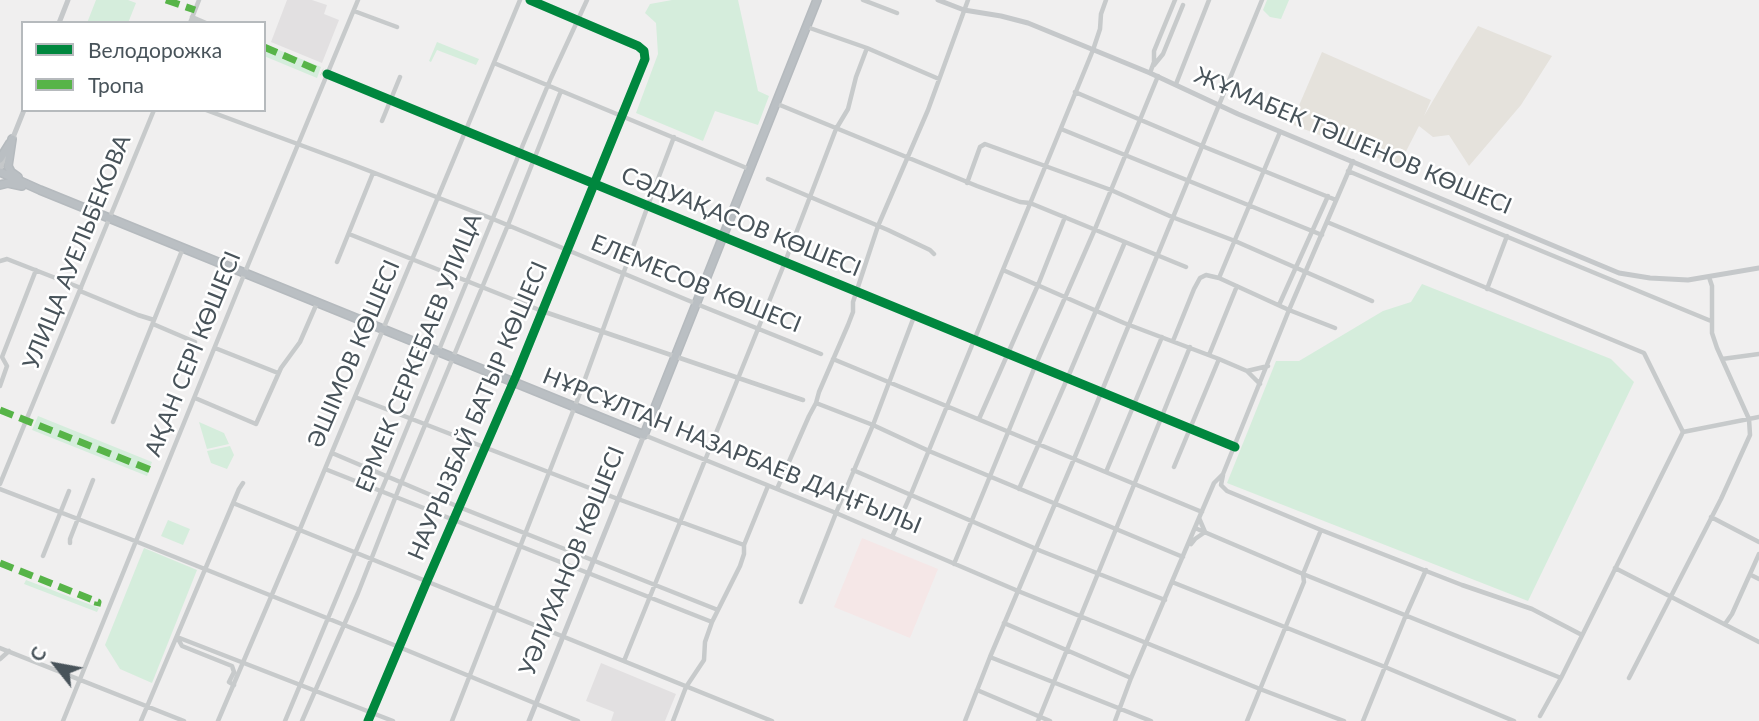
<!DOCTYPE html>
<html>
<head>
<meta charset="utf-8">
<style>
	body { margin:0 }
	#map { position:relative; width:1759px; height:721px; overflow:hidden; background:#f0efef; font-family:Lato,sans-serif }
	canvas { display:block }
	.legend { position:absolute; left:21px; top:21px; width:245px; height:91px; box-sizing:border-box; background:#fff; border:2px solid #b6babd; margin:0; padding:9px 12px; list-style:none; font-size:21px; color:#48535a }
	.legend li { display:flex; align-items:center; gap:14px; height:35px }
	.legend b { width:35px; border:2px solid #b6babd }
	.north { position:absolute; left:21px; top:630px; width:70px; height:70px; -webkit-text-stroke:5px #fff; paint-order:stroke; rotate:301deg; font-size:19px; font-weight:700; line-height:28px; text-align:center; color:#48535a }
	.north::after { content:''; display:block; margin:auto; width:24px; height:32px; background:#48535a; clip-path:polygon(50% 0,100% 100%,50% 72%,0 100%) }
</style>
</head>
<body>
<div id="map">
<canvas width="1759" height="721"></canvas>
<ul class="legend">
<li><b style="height:9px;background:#00873e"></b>Велодорожка</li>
<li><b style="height:9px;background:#57b448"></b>Тропа</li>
</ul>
<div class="north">С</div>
</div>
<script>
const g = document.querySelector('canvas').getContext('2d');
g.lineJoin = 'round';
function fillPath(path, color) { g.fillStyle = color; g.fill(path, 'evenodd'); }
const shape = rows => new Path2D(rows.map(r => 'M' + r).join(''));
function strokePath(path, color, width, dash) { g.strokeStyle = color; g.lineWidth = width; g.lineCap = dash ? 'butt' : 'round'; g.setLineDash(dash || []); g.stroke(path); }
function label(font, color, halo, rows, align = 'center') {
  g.font = font + ' Lato,sans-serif'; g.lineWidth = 5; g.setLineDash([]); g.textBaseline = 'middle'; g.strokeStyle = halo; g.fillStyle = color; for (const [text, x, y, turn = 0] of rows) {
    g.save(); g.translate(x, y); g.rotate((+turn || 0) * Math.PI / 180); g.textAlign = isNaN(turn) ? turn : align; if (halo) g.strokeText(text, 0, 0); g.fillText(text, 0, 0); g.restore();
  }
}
const commercial = shape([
	[1478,26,1552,56,1521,105,1469,166,1449,135,1433,137,1419,126,1398,167,1391,163,1291,124,1322,52,1431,100,1424,116,1455,63]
]);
const education = shape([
	[287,0,312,0,327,5,324,14,339,20,322,63,271,42],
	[601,663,676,694,665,721,611,721,614,712,586,701]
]);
const medical = shape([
	[862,538,938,569,910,638,834,607]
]);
const green = shape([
	[96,0,128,0,136,3,128,23,87,23],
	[672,0,738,0,758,91,769,96,758,125,715,111,703,141,636,113,658,54,656,23,645,13,650,4],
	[1267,0,1289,0,1281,19,1270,17,1263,10],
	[437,42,479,59,476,65,437,50,431,62,429,61],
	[264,44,321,67,317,78,264,56],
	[1422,284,1611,359,1634,382,1528,601,1227,483,1276,361,1299,361,1383,311,1411,302],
	[38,416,152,462,147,476,32,430],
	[199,422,224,433,229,444,207,449],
	[230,446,234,455,227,469,211,463,207,451],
	[168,520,190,529,183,545,161,536],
	[144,548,197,570,152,683,120,669,105,645],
	[26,580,99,608,97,612,24,584]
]);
const minor = shape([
	[863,0,897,13],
	[354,11,397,27],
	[192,17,206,23],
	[190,23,199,0],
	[807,27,867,48,939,79],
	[494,63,749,169],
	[1154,65,1163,54,1183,5],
	[1150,73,1154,62,1154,51,1175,0],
	[327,74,1235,447],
	[1176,84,1209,0],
	[1075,92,1202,146,1336,200],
	[775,103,977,186,1020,202,1030,203,1186,267],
	[206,110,349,163,493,219,704,307,821,354],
	[382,121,400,77],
	[1061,129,1322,235],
	[1348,171,1711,321],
	[768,179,888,230,930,250,934,254],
	[967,183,980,147,985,144,1111,190,1172,217,1235,241,1372,301],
	[1327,222,1644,353,1683,432,1561,678,1540,716],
	[349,234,542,311,803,400],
	[0,261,7,259,81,288],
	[337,262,373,173],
	[1003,270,1124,323,1219,359,1247,371,1260,384],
	[1219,278,1280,132],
	[1487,289,1507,236],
	[80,291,138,315,154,320],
	[1279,305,1328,196],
	[153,324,195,342],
	[1173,341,1194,289,1200,278,1206,275,1219,278,1289,310,1335,328],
	[215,348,278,373],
	[1209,355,1237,286],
	[833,359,1202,512],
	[1722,359,1759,354],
	[1247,371,1268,366],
	[0,386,7,366,2,357,36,270],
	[355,397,618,499,744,545],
	[195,398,256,424,281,368,300,342,317,303],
	[816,403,873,425,929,451,1183,557],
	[979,419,1038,285,1065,217],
	[113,422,183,248],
	[1683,432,1759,417],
	[644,435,836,513,1018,591,1260,689,1344,721],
	[332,453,459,507,718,610],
	[1174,467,1219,359],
	[325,469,712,622],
	[853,470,1041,551,1165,600],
	[1106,472,1162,337],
	[1223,475,1221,485,1227,491,1321,530,1462,585,1532,609,1582,635],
	[0,484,154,110],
	[0,489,130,539,399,647,578,721],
	[777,489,809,416,816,403,819,392,848,325,853,312,853,302,878,226,928,110,968,0],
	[1019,489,1068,377,1125,242],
	[233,503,772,721],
	[1711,517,1759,542],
	[1195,528,1303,574,1561,678],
	[892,537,911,494,1093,50,1100,29,1101,14,1106,0],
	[70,543,70,539,93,480],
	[1191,544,1195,539,1205,532,1199,518],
	[43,556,69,491],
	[954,564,1036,364,1095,229,1158,76],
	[1615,568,1759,642],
	[1751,575,1759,579],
	[1172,582,1385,667,1514,721],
	[801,602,836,513,873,425,915,314],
	[1004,623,1131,678],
	[1725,624,1732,614,1759,554],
	[177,637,393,721],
	[177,637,182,646,232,666,234,672,229,682,234,685],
	[0,648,184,721],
	[990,657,1151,721],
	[0,659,9,651],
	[624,661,785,262,836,129,848,109,856,77,867,48],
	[1629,678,1721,499,1750,435,1749,419,1717,348,1712,333,1712,286,1709,277],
	[977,690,1050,721],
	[63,721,248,265,358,0],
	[141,721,239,489,243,483],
	[218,721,300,529,520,0],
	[285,721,387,477,522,147,551,78,587,0],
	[302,721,358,593,401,483,508,225,561,91],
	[368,721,427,581,516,376,645,59,644,51,638,46,530,0],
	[452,721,577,401,650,200,674,137],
	[673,721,686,687,704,660,705,642,712,622,740,566,744,554,744,545,768,486],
	[965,721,990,657,1074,459,1262,0],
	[1038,721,1190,347],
	[1115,721,1131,678,1199,518,1214,483,1223,474,1289,310,1353,161],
	[1247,721,1304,582,1303,574,1321,530],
	[1363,721,1406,615,1426,570]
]);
const major = shape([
	[938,0,964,10,1001,16,1028,23,1150,73,1238,114,1619,273,1650,278,1688,280,1759,268],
	[59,23,68,0],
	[12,140,24,110],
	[0,169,5,155],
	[529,721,644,435]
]);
const highway = shape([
	[12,139,8,166,11,172,18,177],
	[0,159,10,143],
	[0,172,40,190,644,435,817,0],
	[0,185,8,183,22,186]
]);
const quiet = shape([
	[166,0,195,10],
	[264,47,322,72],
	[0,410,156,472],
	[0,563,98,602,97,606]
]);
const cycleway = shape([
	[327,74,1235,447],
	[368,721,427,581,516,376,645,59,644,51,638,46,530,0]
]);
const streetNames = [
	["ЖҰМАБЕК ТӘШЕНОВ КӨШЕСІ",1353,141,23],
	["СӘДУАҚАСОВ КӨШЕСІ",741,222,22],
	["УЛИЦА АУЕЛЬБЕКОВА",77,252,-68],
	["ЕЛЕМЕСОВ КӨШЕСІ",696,284,22],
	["ЕРМЕК СЕРКЕБАЕВ УЛИЦА",419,353,-68],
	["АҚАН СЕРІ КӨШЕСІ",193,354,-68],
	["ӘШІМОВ КӨШЕСІ",354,354,-67],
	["НАУРЫЗБАЙ БАТЫР КӨШЕСІ",478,411,-67],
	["НҰРСҰЛТАН НАЗАРБАЕВ ДАҢҒЫЛЫ",732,451,22],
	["УӘЛИХАНОВ КӨШЕСІ",572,561,-68]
];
fillPath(commercial, '#e5e2dc');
fillPath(education, '#e2e0e1');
fillPath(medical, '#f5e7e7');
fillPath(green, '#d5eddc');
strokePath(highway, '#b5babe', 10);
strokePath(minor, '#c7cacb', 4.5);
strokePath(major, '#c5c8ca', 5);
strokePath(highway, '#babfc3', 7);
strokePath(quiet, '#57b448', 7, [14, 7]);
strokePath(cycleway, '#00873e', 9);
label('23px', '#48535a', '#fff', streetNames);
</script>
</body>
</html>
